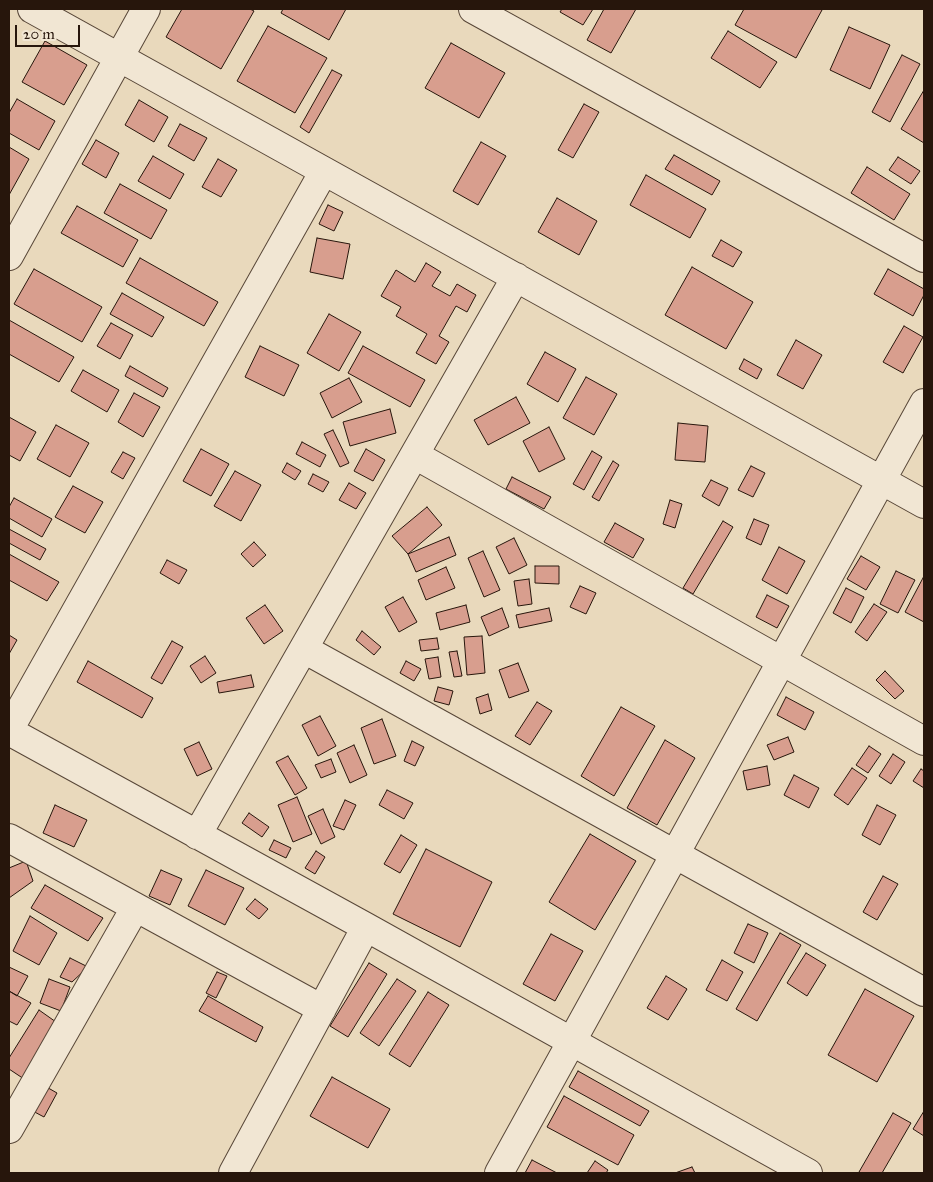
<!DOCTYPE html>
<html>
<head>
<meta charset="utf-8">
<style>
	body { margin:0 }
	#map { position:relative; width:933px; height:1182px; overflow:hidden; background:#e9d9bc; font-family:"IM FELL Great Primer",serif }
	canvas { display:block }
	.frame { position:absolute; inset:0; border:10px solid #27160c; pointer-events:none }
	.scale { position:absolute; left:15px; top:25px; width:65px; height:22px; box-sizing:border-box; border:2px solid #27160c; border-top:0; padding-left:6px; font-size:15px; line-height:18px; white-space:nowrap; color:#27160c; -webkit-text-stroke:4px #f1e6d3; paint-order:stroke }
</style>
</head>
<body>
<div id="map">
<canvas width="933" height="1182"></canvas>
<div class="frame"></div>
<div class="scale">20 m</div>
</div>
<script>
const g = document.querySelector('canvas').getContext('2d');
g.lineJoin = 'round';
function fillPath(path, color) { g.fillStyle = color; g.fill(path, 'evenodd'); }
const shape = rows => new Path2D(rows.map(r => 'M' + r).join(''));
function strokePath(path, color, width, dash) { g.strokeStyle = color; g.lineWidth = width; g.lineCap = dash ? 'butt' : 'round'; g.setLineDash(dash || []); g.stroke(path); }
const building = shape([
	[182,9,250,9,254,11,221,69,166,37,182,9],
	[283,9,346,9,329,40,281,13,283,9],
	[562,9,593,9,583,25,560,12,562,9],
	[604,9,636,9,611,53,587,40,604,9],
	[744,9,820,9,822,10,796,58,735,25,744,9],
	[268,26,327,58,295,113,237,81,268,26],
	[849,27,890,45,870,89,830,70,849,27],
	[728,31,777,62,760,88,711,58,728,31],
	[45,41,87,65,64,105,22,82,45,41],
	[451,43,505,73,479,118,425,88,451,43],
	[902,55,920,64,890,122,872,112,902,55],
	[332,70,342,75,309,133,300,127,332,70],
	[924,90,924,143,901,129,924,90],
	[17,99,55,121,39,150,9,133,9,113,17,99],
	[139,100,168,117,154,142,125,125,139,100],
	[584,104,599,112,573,158,558,150,584,104],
	[180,124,207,138,194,161,168,146,180,124],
	[96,140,119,153,106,178,82,164,96,140],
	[481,142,506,156,478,205,453,191,481,142],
	[9,147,29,159,9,195,9,147],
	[674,155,720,181,712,195,665,169,674,155],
	[153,156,184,174,170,199,138,181,153,156],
	[898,157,920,171,911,184,889,170,898,157],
	[218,159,237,170,221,197,202,187,218,159],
	[867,167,910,194,894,220,851,193,867,167],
	[646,175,706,209,690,238,630,205,646,175],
	[120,184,167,210,151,239,104,213,120,184],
	[557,198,597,221,579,255,538,232,557,198],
	[328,205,343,212,334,231,319,224,328,205],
	[77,206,138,240,123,267,61,233,77,206],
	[317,238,350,244,343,279,310,272,317,238],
	[721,240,742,252,733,267,712,256,721,240],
	[140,258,218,302,204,326,126,283,140,258],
	[426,263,441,272,432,286,450,296,457,284,476,295,467,312,456,306,439,336,449,342,436,364,416,353,427,334,396,316,401,307,381,296,396,270,415,282,426,263],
	[692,267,753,302,726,349,665,315,692,267],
	[34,269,102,307,82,342,14,304,34,269],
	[888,269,924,289,924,295,913,316,874,294,888,269],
	[122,293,164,317,152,337,110,314,122,293],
	[329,314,361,332,339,371,307,353,329,314],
	[9,320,74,357,59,382,9,354,9,320],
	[111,323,133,335,120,359,97,346,111,323],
	[904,326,923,337,903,373,883,362,904,326],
	[796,340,822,355,803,389,777,375,796,340],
	[260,346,299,365,284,396,245,377,260,346],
	[363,346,425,380,410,407,348,373,363,346],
	[545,352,576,369,558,402,527,384,545,352],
	[744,359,762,369,757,379,739,369,744,359],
	[130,366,168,388,163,397,125,376,130,366],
	[83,370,119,390,107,412,71,391,83,370],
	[586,377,617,394,594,435,563,418,586,377],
	[349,378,362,402,332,418,320,393,349,378],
	[134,393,160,407,143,437,118,422,134,393],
	[516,397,530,423,488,445,474,420,516,397],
	[390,409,396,433,350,446,343,422,390,409],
	[9,417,36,432,20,461,9,455,9,417],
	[678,423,708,426,705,462,675,460,678,423],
	[56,425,89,443,70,477,37,459,56,425],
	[549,427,565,459,539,472,523,441,549,427],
	[333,430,349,463,340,467,324,434,333,430],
	[302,442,326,455,320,467,296,454,302,442],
	[201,449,229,464,211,496,183,481,201,449],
	[366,449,385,460,373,481,354,471,366,449],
	[592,451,602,457,584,490,573,484,592,451],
	[123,452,135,458,123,479,111,472,123,452],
	[613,461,619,465,599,501,592,497,613,461],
	[287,463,301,471,295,480,282,472,287,463],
	[751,466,765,473,753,497,738,490,751,466],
	[235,471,261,485,241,521,214,506,235,471],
	[313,474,329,482,323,492,308,484,313,474],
	[512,477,551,497,544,509,506,489,512,477],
	[711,480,728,488,719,506,702,496,711,480],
	[349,483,366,493,356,509,339,500,349,483],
	[73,486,103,502,85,533,55,517,73,486],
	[14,498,52,519,42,537,9,518,9,507,14,498],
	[670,500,682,504,675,528,663,524,670,500],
	[427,507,442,525,408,554,392,536,427,507],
	[754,519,769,525,761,545,746,538,754,519],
	[723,521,733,527,693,594,683,588,723,521],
	[615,523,644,539,633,558,604,542,615,523],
	[9,529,46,549,40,560,9,543,9,529],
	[449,537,456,555,416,572,408,554,449,537],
	[514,538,527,565,509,574,496,547,514,538],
	[254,542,266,555,253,567,241,554,254,542],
	[779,547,805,561,787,594,762,580,779,547],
	[483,551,500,590,484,597,468,558,483,551],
	[9,554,59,582,47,601,9,580,9,554],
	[861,556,880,567,866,590,847,579,861,556],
	[167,560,187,570,179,584,160,573,167,560],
	[535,566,559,566,559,584,535,583,535,566],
	[446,567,455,588,426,600,418,580,446,567],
	[896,571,915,580,898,613,880,604,896,571],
	[924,576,924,622,905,612,924,576],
	[529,579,532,604,518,606,514,581,529,579],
	[580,586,596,593,586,614,570,607,580,586],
	[846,588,864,597,851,623,833,613,846,588],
	[767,595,789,606,777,628,756,617,767,595],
	[403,597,417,622,399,632,385,607,403,597],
	[874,604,887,612,867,641,855,632,874,604],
	[265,605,283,631,264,644,246,618,265,605],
	[466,605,470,622,440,630,436,613,466,605],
	[502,608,509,627,489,636,481,617,502,608],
	[549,608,552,621,519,628,516,615,549,608],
	[362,631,381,647,374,655,356,640,362,631],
	[9,635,17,640,9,654,9,635],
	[482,636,485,673,467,675,464,637,482,636],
	[437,638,439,649,421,651,419,640,437,638],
	[172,641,183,647,162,684,151,678,172,641],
	[457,651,462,676,454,677,449,652,457,651],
	[205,656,216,673,201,683,190,666,205,656],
	[438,657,441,677,429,679,425,659,438,657],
	[88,661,153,698,142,718,77,682,88,661],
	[406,661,421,669,414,681,400,673,406,661],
	[518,663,529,691,509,698,499,670,518,663],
	[885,671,904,691,895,699,876,680,885,671],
	[251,675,254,687,219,693,217,682,251,675],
	[438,687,453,691,449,705,434,701,438,687],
	[488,694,492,710,480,714,476,698,488,694],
	[786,697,814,712,805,730,777,715,786,697],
	[537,702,552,711,530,745,515,736,537,702],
	[621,707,655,726,614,796,581,776,621,707],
	[320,716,336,746,318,756,302,725,320,716],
	[382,719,396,756,374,764,361,728,382,719],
	[788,737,794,752,774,760,767,745,788,737],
	[665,740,695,758,657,825,627,808,665,740],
	[412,741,424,747,415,766,404,761,412,741],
	[199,742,212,769,197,776,184,749,199,742],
	[354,745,367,775,350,783,337,753,354,745],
	[869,746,881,754,868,773,856,765,869,746],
	[893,754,905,762,891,784,879,776,893,754],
	[288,756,307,788,295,795,276,762,288,756],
	[331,759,336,772,321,778,315,765,331,759],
	[767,766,770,785,747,790,743,771,767,766],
	[852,768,867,778,848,805,834,795,852,768],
	[921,769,924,771,924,788,913,781,921,769],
	[794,775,819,788,809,808,784,795,794,775],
	[387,790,413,803,404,819,379,805,387,790],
	[297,797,312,834,293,842,278,805,297,797],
	[345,800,356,805,344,830,333,826,345,800],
	[55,805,87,820,74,847,43,833,55,805],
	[877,805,896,815,880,845,862,835,877,805],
	[323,809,335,837,321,844,308,816,323,809],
	[249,813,269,827,262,837,242,823,249,813],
	[590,834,636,861,595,930,549,902,590,834],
	[401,835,417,845,400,873,384,864,401,835],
	[274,840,291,848,286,858,269,850,274,840],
	[426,849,492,882,460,947,393,914,426,849],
	[316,851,325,857,315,874,305,868,316,851],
	[26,861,33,881,9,898,9,868,26,861],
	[161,870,182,879,170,905,149,896,161,870],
	[206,870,244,888,225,925,188,906,206,870],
	[883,876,898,884,877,920,863,912,883,876],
	[45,885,103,918,88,941,31,908,45,885],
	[255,899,268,909,259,919,246,909,255,899],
	[30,916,57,933,39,965,13,951,30,916],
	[748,924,768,933,754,963,734,953,748,924],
	[780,933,801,945,757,1021,736,1009,780,933],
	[551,934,583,951,555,1001,523,984,551,934],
	[806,953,826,965,807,996,787,983,806,953],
	[70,958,88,967,72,982,60,977,70,958],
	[722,960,743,972,727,1001,706,990,722,960],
	[369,963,387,974,348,1037,330,1026,369,963],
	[9,967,28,976,17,996,9,991,9,967],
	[217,972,227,976,216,998,206,993,217,972],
	[666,976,687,989,668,1020,647,1008,666,976],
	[49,979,70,987,61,1011,40,1003,49,979],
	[397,979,416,991,379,1046,360,1033,397,979],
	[865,989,914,1016,877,1082,828,1055,865,989],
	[9,991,31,1003,17,1025,9,1021,9,991],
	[428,992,449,1005,410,1067,389,1054,428,992],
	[208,996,263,1027,256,1042,199,1011,208,996],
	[39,1010,56,1022,24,1079,9,1069,9,1058,39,1010],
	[578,1071,649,1111,640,1126,569,1087,578,1071],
	[332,1077,390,1109,368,1148,310,1116,332,1077],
	[43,1085,57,1093,44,1117,29,1109,43,1085],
	[564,1096,634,1135,618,1165,547,1127,564,1096],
	[924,1111,924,1136,913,1129,924,1111],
	[893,1113,911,1123,882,1173,862,1173,859,1172,893,1113],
	[532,1160,557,1173,525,1173,532,1160],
	[595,1161,608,1170,606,1173,587,1173,595,1161],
	[692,1167,695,1173,675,1173,692,1167]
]);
const minor = shape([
	[32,9,924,504],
	[473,9,924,258],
	[9,256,146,9],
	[415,455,924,741],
	[304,649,924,992],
	[9,730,324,171],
	[9,731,366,927,808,1173],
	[197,835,516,277],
	[9,838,322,1009],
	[9,1129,135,908],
	[233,1173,366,927],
	[499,1173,924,403]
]);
fillPath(building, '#d89e8e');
strokePath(building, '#27160c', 1);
strokePath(minor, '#584738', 30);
strokePath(minor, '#f1e6d3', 28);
</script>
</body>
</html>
